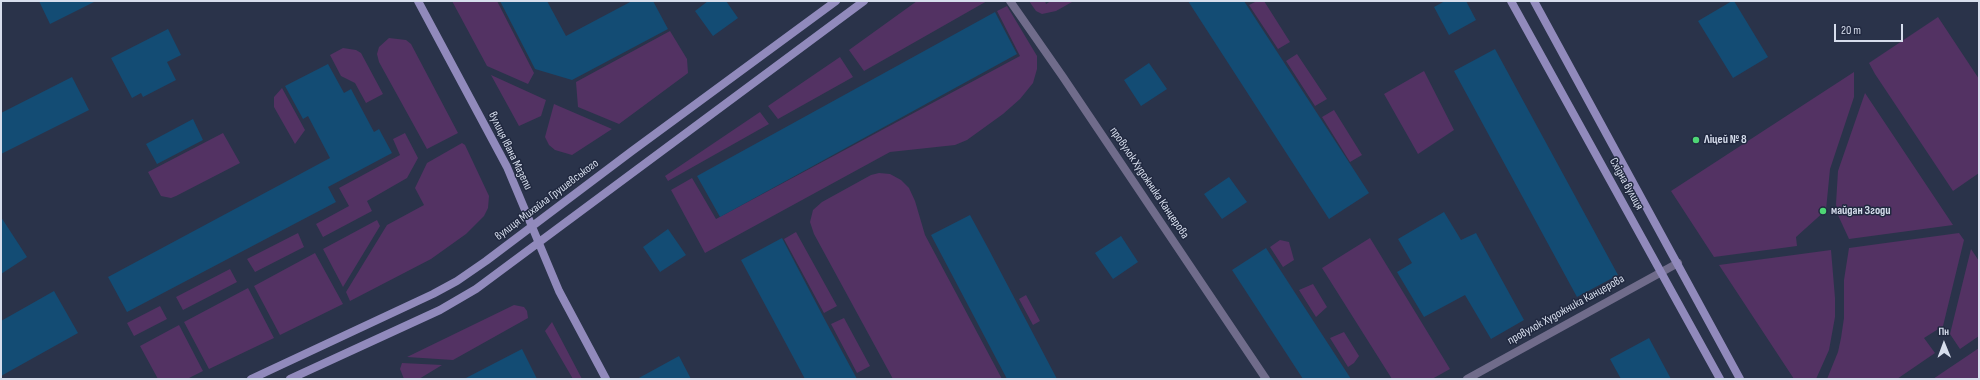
<!DOCTYPE html>
<html>
<head>
<meta charset="utf-8">
<style>
	body { margin:0 }
	#map { position:relative; width:1980px; height:380px; overflow:hidden; background:#2a334a; font-family:"Sofia Sans Condensed",sans-serif }
	canvas { display:block }
	.frame { position:absolute; inset:0; border:2px solid #d7deed; pointer-events:none }
	.north { position:absolute; left:1924px; top:324px; width:40px; height:40px; -webkit-text-stroke:3px #212940; paint-order:stroke; rotate:359deg; font-size:11px; font-weight:700; line-height:16px; text-align:center; color:#d7deed }
	.north::after { content:''; display:block; margin:auto; width:14px; height:18px; background:#d7deed; clip-path:polygon(50% 0,100% 100%,50% 72%,0 100%) }
	.scale { position:absolute; left:1834px; top:24px; width:69px; height:18px; box-sizing:border-box; border:2px solid #d7deed; border-top:0; padding-left:5px; font-size:12px; line-height:14px; white-space:nowrap; color:#d7deed; -webkit-text-stroke:3px #212940; paint-order:stroke }
</style>
</head>
<body>
<div id="map">
<canvas width="1980" height="380"></canvas>
<div class="frame"></div>
<div class="north">Пн</div>
<div class="scale">20 m</div>
</div>
<script>
const g = document.querySelector('canvas').getContext('2d');
g.lineJoin = 'round';
function fillPath(path, color) { g.fillStyle = color; g.fill(path, 'evenodd'); }
const shape = rows => new Path2D(rows.map(r => 'M' + r).join(''));
function strokePath(path, color, width, dash) { g.strokeStyle = color; g.lineWidth = width; g.lineCap = dash ? 'butt' : 'round'; g.setLineDash(dash || []); g.stroke(path); }
function label(font, color, halo, rows, align = 'center') {
  g.font = font + ' "Sofia Sans Condensed",sans-serif'; g.lineWidth = 3; g.setLineDash([]); g.textBaseline = 'middle'; g.strokeStyle = halo; g.fillStyle = color; for (const [text, x, y, turn = 0] of rows) {
    g.save(); g.translate(x, y); g.rotate((+turn || 0) * Math.PI / 180); g.textAlign = isNaN(turn) ? turn : align; if (halo) g.strokeText(text, 0, 0); g.fillText(text, 0, 0); g.restore();
  }
}
const green = shape([
	[452,1,497,1,534,73,528,84,487,66],
	[917,1,987,1,864,71,849,50],
	[1029,1,1045,1,1046,4,1051,1,1071,1,1072,2,1056,11,1042,14,1036,11],
	[1257,1,1264,1,1290,42,1278,49,1249,5],
	[1007,6,1037,56,1037,69,1033,83,1020,99,1003,114,967,140,955,145,890,152,705,253,671,190,692,178,716,219,1020,56,997,11],
	[1938,17,1979,79,1979,173,1953,191,1875,74,1869,63],
	[670,31,687,59,688,73,619,124,578,107,576,82],
	[389,38,406,40,411,44,458,133,427,149,379,62,377,54,379,47],
	[343,48,356,50,361,53,383,94,366,103,355,83,341,76,330,55],
	[1297,54,1327,99,1315,106,1286,61],
	[840,57,853,77,778,119,768,106],
	[1424,71,1454,130,1418,154,1384,94],
	[1854,72,1854,97,1830,169,1826,210,1796,237,1797,246,1714,257,1671,191],
	[491,75,546,100,541,116,519,126],
	[282,88,305,130,295,144,274,107,274,97],
	[1865,93,1953,225,1849,239,1837,213,1836,204,1838,171],
	[554,104,612,129,572,155,555,150,549,145,545,137],
	[1334,110,1362,155,1350,162,1322,117],
	[760,112,769,124,668,181,665,176],
	[223,133,240,163,176,196,171,198,161,196,148,172],
	[405,133,418,158,407,178,367,201,372,211,323,237,316,224,349,206,339,188,400,155,393,139],
	[462,143,465,145,489,196,488,208,484,216,466,234,431,259,350,301,346,292,387,225,424,205,415,188,427,163],
	[879,173,890,174,901,180,909,188,915,201,925,235,1002,379,893,379,814,234,810,222,813,210,822,202,871,175],
	[377,220,380,226,343,287,323,249],
	[796,232,837,306,824,313,784,239],
	[298,233,304,247,255,272,247,259],
	[1959,233,1964,240,1943,326,1924,338,1935,353,1897,379,1827,379,1838,352,1841,338,1844,318,1844,280,1849,248],
	[1370,238,1450,369,1432,379,1392,379,1322,268],
	[1280,240,1289,242,1294,260,1283,267,1270,247],
	[1971,249,1979,261,1979,336,1960,349,1950,334],
	[1831,250,1835,298,1835,317,1829,350,1816,379,1794,379,1719,265],
	[315,253,343,304,280,335,254,286],
	[230,269,237,282,183,310,176,297],
	[1313,284,1327,307,1316,317,1299,290],
	[248,288,274,338,209,369,184,322],
	[1026,295,1040,321,1033,325,1019,299],
	[514,305,524,307,527,311,528,318,453,360,407,357],
	[160,306,167,319,134,336,127,323],
	[844,318,870,366,857,373,831,324],
	[552,322,582,379,573,379,545,331],
	[179,325,203,371,187,379,158,379,140,346],
	[1344,332,1359,356,1354,363,1348,367,1330,338],
	[1979,348,1979,379,1933,379],
	[402,363,442,365,419,379,404,379,400,369]
]);
const building = shape([
	[39,1,96,1,50,24],
	[500,1,547,1,566,36,632,1,653,1,668,29,572,80,535,69],
	[708,1,726,1,738,18,713,36,695,11],
	[1188,1,1244,1,1369,193,1329,219],
	[1445,1,1466,1,1476,20,1449,35,1434,7],
	[1732,1,1734,1,1768,57,1733,78,1698,21],
	[995,12,1017,54,720,217,697,176],
	[168,29,181,55,167,62,176,80,143,97,141,93,132,98,111,58],
	[1495,49,1618,275,1577,297,1454,71],
	[1149,63,1167,89,1141,106,1124,80],
	[328,64,344,93,351,89,374,132,379,129,392,153,328,187,336,202,127,312,108,277,330,158,308,116,303,119,285,86],
	[72,77,89,110,1,154,1,113],
	[193,119,203,140,157,164,146,144],
	[1229,177,1247,202,1222,219,1204,194],
	[1444,212,1461,240,1476,233,1524,320,1491,339,1465,295,1424,317,1397,272,1412,263,1398,239],
	[970,215,988,248,1057,379,1007,379,931,235],
	[1,217,27,257,1,274],
	[668,229,686,255,660,272,643,247],
	[1121,236,1138,262,1113,279,1095,253],
	[782,238,825,320,857,379,805,379,741,260],
	[1266,248,1288,282,1351,379,1303,379,1232,270],
	[54,291,78,333,1,376,1,321],
	[1649,338,1671,379,1621,379,1610,359],
	[522,349,537,379,464,379],
	[679,356,691,379,637,379]
]);
const street = shape([
	[1010,1,1063,77,1266,379],
	[1467,379,1678,263]
]);
const secondary = shape([
	[418,1,507,167,559,291,606,379],
	[1511,1,1720,379],
	[1534,1,1740,379],
	[251,379,433,294,457,281,486,261,632,151,836,1],
	[290,379,440,310,476,289,864,1]
]);
const markers = [
	[1696,140,4,"#4ed675"],
	[1823,211,4,"#4ed675"]
];
const poiNames = [
	["Ліцей № 8",1704,140],
	["майдан Згоди",1831,211]
];
const streetNames = [
	["вулиця Івана Мазепи",510,151,64],
	["провулок Художника Канцерова",1149,183,56],
	["Східна вулиця",1626,184,61],
	["вулиця Михайла Грушевського",547,200,-37],
	["провулок Художника Канцерова",1566,310,-29]
];
fillPath(green, '#533263');
fillPath(building, '#134c74');
strokePath(street, '#706c8b', 8);
strokePath(secondary, '#918abc', 8);
for (const [x, y, r, color] of markers) { const dot = new Path2D(); dot.arc(x, y, r, 0, 2 * Math.PI); g.fillStyle = color; g.fill(dot); strokePath(dot, '#212940', 1.5); }
label('bold 12px', '#d7deed', '#212940', poiNames, 'left');
label('12px', '#d7deed', '#212940', streetNames);
</script>
</body>
</html>
